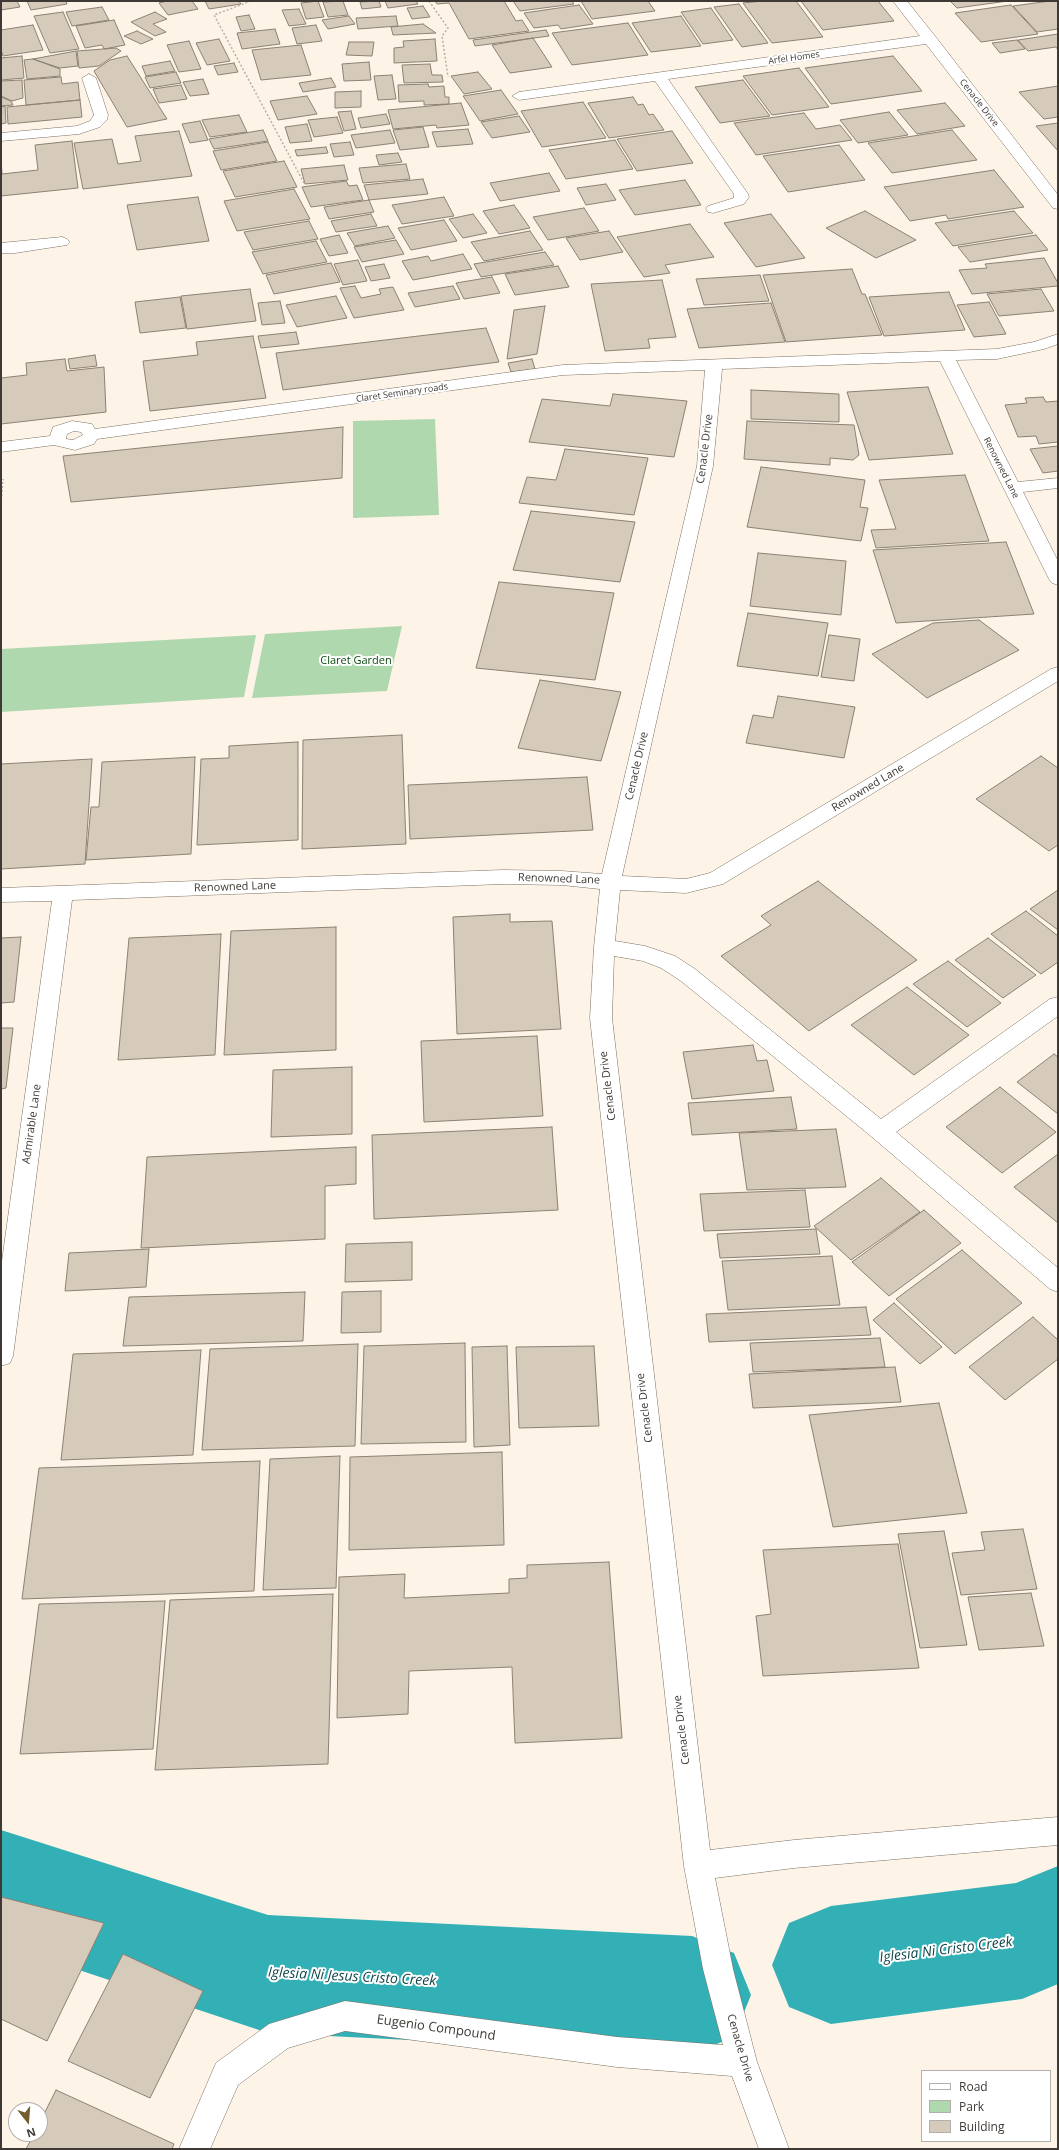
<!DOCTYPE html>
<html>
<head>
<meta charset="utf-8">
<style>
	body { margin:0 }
	#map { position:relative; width:1059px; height:2150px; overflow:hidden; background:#fdf3e7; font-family:"Open Sans",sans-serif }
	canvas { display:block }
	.frame { position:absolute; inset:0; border:2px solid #3e3934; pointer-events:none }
	.legend { position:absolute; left:921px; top:2070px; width:130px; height:72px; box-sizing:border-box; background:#fff; border:1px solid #b2b0ae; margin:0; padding:5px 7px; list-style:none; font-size:12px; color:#3e3934 }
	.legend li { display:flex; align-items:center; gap:8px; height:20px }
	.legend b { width:20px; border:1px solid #b2b0ae }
	.north { position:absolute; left:8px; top:2102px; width:40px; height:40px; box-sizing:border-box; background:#fff; border:1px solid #b2b0ae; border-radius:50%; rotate:163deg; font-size:11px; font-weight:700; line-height:16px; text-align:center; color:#3e3934 }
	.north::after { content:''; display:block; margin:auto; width:14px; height:18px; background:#745d2d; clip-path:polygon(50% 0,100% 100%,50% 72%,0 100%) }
</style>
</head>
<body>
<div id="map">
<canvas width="1059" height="2150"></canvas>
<div class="frame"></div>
<ul class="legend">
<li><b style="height:5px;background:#fff"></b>Road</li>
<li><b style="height:11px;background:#b0d8ae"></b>Park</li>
<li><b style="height:11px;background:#d6cabb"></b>Building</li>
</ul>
<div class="north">N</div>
</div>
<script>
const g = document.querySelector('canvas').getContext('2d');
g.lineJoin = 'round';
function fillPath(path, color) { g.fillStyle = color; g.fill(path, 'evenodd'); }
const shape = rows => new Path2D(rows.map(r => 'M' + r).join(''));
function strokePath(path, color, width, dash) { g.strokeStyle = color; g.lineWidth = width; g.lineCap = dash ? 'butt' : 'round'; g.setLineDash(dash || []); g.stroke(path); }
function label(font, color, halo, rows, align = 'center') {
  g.font = font + ' "Open Sans",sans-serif'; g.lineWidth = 4; g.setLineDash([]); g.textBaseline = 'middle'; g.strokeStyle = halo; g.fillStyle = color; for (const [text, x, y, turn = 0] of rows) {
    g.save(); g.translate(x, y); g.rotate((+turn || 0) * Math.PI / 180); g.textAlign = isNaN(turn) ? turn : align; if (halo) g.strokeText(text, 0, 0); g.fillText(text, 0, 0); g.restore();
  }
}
const green = shape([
	[435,419,439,515,353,518,353,421],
	[402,626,387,691,252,698,265,634],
	[256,635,244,697,1,712,1,649]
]);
const river = shape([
	[1,1830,268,1915,692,1936,734,1953,751,1995,734,2037,692,2054,268,2033,1,1944,1,1830],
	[1058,1866,1058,1984,1022,1999,831,2024,789,2007,772,1965,789,1923,831,1906,1016,1883,1058,1866]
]);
const building = shape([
	[1,1,17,1,20,7,1,10,1,1],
	[27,1,66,1,67,4,31,10,27,1],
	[167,1,192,1,198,9,168,15,159,3,167,1],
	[205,1,239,1,241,4,209,9,205,1],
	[318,1,324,17,306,19,301,3,318,1],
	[343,1,348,15,328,17,323,2,343,1],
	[379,1,381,7,362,9,360,2,379,1],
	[385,1,416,1,418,4,388,8,385,1],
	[435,1,504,1,516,21,522,20,529,31,469,39,449,3,437,4,435,1],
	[513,1,572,1,574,4,520,11,513,1],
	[581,1,648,1,655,11,592,19,581,1],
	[763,1,796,1,823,37,772,43,743,3,763,1],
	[801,1,878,1,894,21,823,30,801,1],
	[950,1,1008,1,957,8,950,1],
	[1050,1,1058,1,1058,29,1037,32,1013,6,1050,1],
	[739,4,768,43,742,47,714,7,739,4],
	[579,5,593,24,561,29,558,25,534,28,524,13,579,5],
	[1011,5,1038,34,981,42,955,13,1011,5],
	[423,6,430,17,412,19,407,8,423,6],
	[102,7,109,20,72,26,66,12,102,7],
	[711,8,733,40,703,44,681,12,711,8],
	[299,9,306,24,289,26,282,10,299,9],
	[63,12,79,49,50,53,34,16,63,12],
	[155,12,167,19,153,24,166,32,155,36,131,22,155,12],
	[249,15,255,29,241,31,236,17,249,15],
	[349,16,355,24,328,29,322,20,349,16],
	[396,16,398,26,358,29,356,18,396,16],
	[681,16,701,46,651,52,632,23,681,16],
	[114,20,125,45,104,49,102,45,85,48,76,26,114,20],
	[628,23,648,55,572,65,552,33,628,23],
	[423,24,436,33,393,35,391,27,423,24],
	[33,25,43,50,3,56,1,50,1,30,33,25],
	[316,25,322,41,297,44,292,28,316,25],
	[275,29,280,44,242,49,237,33,275,29],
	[546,30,549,36,475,46,473,40,546,30],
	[137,31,153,39,141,44,124,36,137,31],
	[1058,34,1058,50,1056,47,1028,51,1018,40,1058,34],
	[533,38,552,67,510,73,492,45,533,38],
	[219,39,230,61,207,65,196,43,219,39],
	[435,39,437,61,394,63,394,48,404,47,403,41,435,39],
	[1017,40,1025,49,1000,53,992,43,1017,40],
	[189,41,201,69,179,72,167,45,189,41],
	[349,42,374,42,372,56,346,55,349,42],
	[301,45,311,75,261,80,252,50,301,45],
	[116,48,121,51,99,66,79,68,77,51,116,48],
	[76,51,78,66,60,68,33,59,76,51],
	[22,56,24,78,1,80,1,58,22,56],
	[127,56,167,119,127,127,94,71,110,60,127,56],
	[893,56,922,91,831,104,805,68,893,56],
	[33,59,60,69,60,76,27,79,24,60,33,59],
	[170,61,175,71,146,76,142,66,170,61],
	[369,62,371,80,344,81,342,64,369,62],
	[234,63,238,72,218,75,214,66,234,63],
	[430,64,432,75,442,75,443,82,404,83,402,65,430,64],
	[799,68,829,107,772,115,743,76,799,68],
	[176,72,181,83,150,88,145,77,176,72],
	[478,72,492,89,464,94,451,76,478,72],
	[392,75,396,99,378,100,374,76,392,75],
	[61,77,62,84,78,82,80,100,26,105,24,80,61,77],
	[331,78,336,87,303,92,299,83,331,78],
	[203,79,209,94,190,96,183,82,203,79],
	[22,80,23,98,12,101,1,96,1,81,22,80],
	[743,80,770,116,720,123,695,87,743,80],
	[428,84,429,87,444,86,445,97,449,97,449,104,424,105,424,101,399,102,398,85,428,84],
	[181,85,187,99,159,103,153,89,181,85],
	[1058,86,1058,117,1044,119,1019,92,1058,86],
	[501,90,518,114,480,121,463,96,501,90],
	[361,91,361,107,335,108,335,92,361,91],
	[307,96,317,114,278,120,270,101,307,96],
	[1,97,11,101,13,105,1,106,1,97],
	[633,97,638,105,643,104,649,115,653,114,664,130,609,138,588,103,633,97],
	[80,100,82,117,8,124,7,107,80,100],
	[583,102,606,138,542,147,521,111,583,102],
	[461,103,469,125,437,128,436,125,393,129,388,110,461,103],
	[945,103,965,126,917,134,897,110,945,103],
	[5,106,6,123,1,124,1,107,5,106],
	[351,111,356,129,344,131,338,112,351,111],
	[889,112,908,135,858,143,840,120,889,112],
	[804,113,816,129,840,125,852,140,756,155,734,123,804,113],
	[386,114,390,124,361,128,358,118,386,114],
	[239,115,247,132,210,137,202,120,239,115],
	[519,116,530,132,492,138,481,122,519,116],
	[337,117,343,133,314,137,308,120,337,117],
	[200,121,208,140,190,143,182,124,200,121],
	[1058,123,1058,151,1036,126,1058,123],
	[307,124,312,141,290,143,285,127,307,124],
	[423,127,429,147,400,150,393,130,423,127],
	[468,129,473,144,437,147,432,132,468,129],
	[263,130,268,141,214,149,209,139,263,130],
	[390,130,395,143,356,148,351,135,390,130],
	[952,130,977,160,892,173,868,143,952,130],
	[179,131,192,176,83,189,74,143,112,139,118,164,141,161,135,136,179,131],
	[672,131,693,163,637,171,617,139,672,131],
	[615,140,633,169,566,179,549,150,615,140],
	[72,141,78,188,1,196,1,158,2,174,38,170,35,145,72,141],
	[268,142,277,161,221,170,213,151,268,142],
	[350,142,354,155,334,157,330,144,350,142],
	[839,145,865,180,788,192,763,156,839,145],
	[326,147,328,153,297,156,295,150,326,147],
	[398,153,402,162,379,165,376,155,398,153],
	[284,161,297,187,235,197,223,171,284,161],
	[406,164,410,179,363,183,359,168,406,164],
	[344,165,348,180,305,184,301,169,344,165],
	[994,170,1024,207,948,219,946,215,910,221,884,187,994,170],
	[549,173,560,191,500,201,490,183,549,173],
	[423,179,428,194,369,200,364,185,423,179],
	[685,180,701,205,635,215,619,190,685,180],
	[346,181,349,186,357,185,363,200,311,207,302,187,346,181],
	[606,184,616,200,586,205,577,188,606,184],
	[294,189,310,219,237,231,224,201,294,189],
	[198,197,209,241,137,250,127,205,198,197],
	[444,197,454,216,402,224,392,205,444,197],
	[369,200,374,212,329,219,324,207,369,200],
	[514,205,530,228,499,234,483,211,514,205],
	[584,208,599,231,548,240,533,217,584,208],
	[865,211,916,240,876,258,826,228,865,211],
	[1014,211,1033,233,953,246,935,223,1014,211],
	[371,214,377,226,336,232,331,221,371,214],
	[473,214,487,233,463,238,449,219,473,214],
	[771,214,805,258,756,267,724,223,771,214],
	[444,220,457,241,411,250,398,228,444,220],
	[309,221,318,239,253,250,244,232,309,221],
	[690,224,714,257,665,265,670,273,644,277,617,237,690,224],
	[388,226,395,238,355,246,347,233,388,226],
	[530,231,543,250,484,261,471,242,530,231],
	[609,231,623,252,580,260,566,238,609,231],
	[339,235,348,253,329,256,320,239,339,235],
	[1036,235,1048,250,970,262,958,247,1036,235],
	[396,240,404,254,362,262,354,247,396,240],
	[316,241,327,262,263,274,252,252,316,241],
	[545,252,554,265,481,277,474,264,545,252],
	[463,254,472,269,413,280,402,261,428,256,431,261,463,254],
	[1044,258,1058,283,1058,286,972,294,959,270,987,268,985,264,1044,258],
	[358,260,367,281,343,285,334,264,358,260],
	[331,263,340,282,274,294,266,275,331,263],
	[384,264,390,278,371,281,365,267,384,264],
	[558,266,569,287,515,295,505,274,558,266],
	[852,269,862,294,865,294,882,335,786,342,763,275,852,269],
	[760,275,769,301,704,305,696,279,760,275],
	[492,277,500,293,464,299,456,283,492,277],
	[662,280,676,337,648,339,650,348,605,351,591,284,662,280],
	[355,286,361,298,381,294,379,289,393,287,404,310,354,318,340,288,355,286],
	[453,286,460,299,415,307,408,293,453,286],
	[250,289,256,321,187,329,181,296,250,289],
	[1041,289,1054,311,999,316,987,294,1041,289],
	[949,292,965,330,884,336,869,297,949,292],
	[336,296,347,318,297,327,286,305,336,296],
	[180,297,186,328,140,333,135,302,180,297],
	[280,301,285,323,262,325,258,303,280,301],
	[989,302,1006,334,974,337,957,305,989,302],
	[771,303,785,342,699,348,687,309,771,303],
	[545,306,537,354,507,359,514,310,545,306],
	[486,328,499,362,283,390,276,353,486,328],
	[296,332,299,344,261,348,258,336,296,332],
	[253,336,266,398,150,411,143,361,198,355,196,342,253,336],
	[95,355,97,366,70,369,68,359,95,355],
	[65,359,67,371,104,367,106,412,1,424,1,378,27,375,26,363,65,359],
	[532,359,535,369,511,372,508,363,532,359],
	[928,387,953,454,869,460,847,392,928,387],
	[751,390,839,394,839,422,751,419,751,390],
	[613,394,687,401,674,457,529,442,542,399,610,406,613,394],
	[1043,397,1046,402,1058,401,1058,442,1039,444,1036,436,1018,437,1005,405,1027,403,1025,398,1043,397],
	[747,421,854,425,859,455,853,460,830,458,830,465,744,459,747,421],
	[343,427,342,478,71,502,63,456,343,427],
	[1058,446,1058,471,1043,473,1030,449,1058,446],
	[565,449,648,458,634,515,519,503,527,477,556,480,565,449],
	[761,467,865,480,860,507,868,508,861,541,747,527,761,467],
	[965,475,989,541,876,548,871,530,896,529,879,480,965,475],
	[531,511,635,522,620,582,513,570,531,511],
	[1006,542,1034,614,896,623,873,550,1006,542],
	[758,553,846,561,841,615,750,606,758,553],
	[499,582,614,593,595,680,476,668,499,582],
	[748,613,828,623,818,676,737,666,748,613],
	[979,620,1019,650,927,698,872,654,933,623,979,620],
	[829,635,860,639,854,681,821,677,829,635],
	[540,680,621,692,601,761,518,748,540,680],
	[778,696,855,707,844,758,746,743,753,715,773,718,778,696],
	[402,735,406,844,302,849,303,740,402,735],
	[298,742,298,840,197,845,201,759,229,758,229,746,298,742],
	[1041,756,1058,768,1058,845,1049,851,976,799,1041,756],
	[195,757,191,854,86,860,91,807,99,807,102,762,195,757],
	[92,759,85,864,1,869,1,764,92,759],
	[587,777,593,830,410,839,408,785,587,777],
	[818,881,917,960,809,1031,721,956,771,925,761,916,818,881],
	[1058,890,1058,930,1030,909,1058,890],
	[1026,911,1058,936,1058,962,1041,974,991,934,1026,911],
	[510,914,510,922,552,921,561,1029,457,1034,453,917,510,914],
	[336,927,336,1050,224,1055,231,931,336,927],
	[221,934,215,1055,118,1060,129,938,221,934],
	[21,937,14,1002,1,1003,1,938,21,937],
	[988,938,1036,975,1003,998,955,960,988,938],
	[948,961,1001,1003,967,1027,913,984,948,961],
	[907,987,969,1035,914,1075,851,1025,907,987],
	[1,1028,13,1028,6,1088,1,1089,1,1028],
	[537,1036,543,1116,424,1122,421,1041,537,1036],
	[753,1045,757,1061,767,1060,774,1091,692,1099,683,1052,753,1045],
	[1054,1054,1058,1057,1058,1114,1017,1082,1054,1054],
	[352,1067,352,1134,271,1137,273,1070,352,1067],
	[1000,1087,1056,1132,1002,1173,946,1127,1000,1087],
	[791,1097,797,1129,692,1135,688,1103,791,1097],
	[552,1127,558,1210,374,1219,372,1135,552,1127],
	[836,1129,846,1187,747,1190,739,1133,836,1129],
	[356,1147,356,1184,325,1186,325,1239,141,1248,147,1157,356,1147],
	[1058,1154,1058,1223,1014,1187,1058,1154],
	[881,1178,920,1212,851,1260,814,1226,881,1178],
	[805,1190,810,1227,704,1231,700,1194,805,1190],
	[924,1210,961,1243,889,1296,852,1262,924,1210],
	[816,1229,820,1254,720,1258,717,1234,816,1229],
	[412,1242,412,1280,345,1282,346,1244,412,1242],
	[149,1249,146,1287,65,1291,69,1253,149,1249],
	[962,1250,1022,1303,955,1354,896,1299,962,1250],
	[832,1256,840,1305,728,1310,722,1261,832,1256],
	[381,1291,381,1332,341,1333,342,1292,381,1291],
	[305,1292,303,1341,123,1346,129,1297,305,1292],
	[894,1303,942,1347,920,1364,873,1320,894,1303],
	[866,1307,871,1335,709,1342,706,1314,866,1307],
	[1033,1317,1058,1340,1058,1359,1005,1400,969,1367,1033,1317],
	[880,1338,885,1367,753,1372,750,1343,880,1338],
	[465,1343,466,1442,361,1444,364,1346,465,1343],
	[358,1344,355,1446,202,1450,210,1349,358,1344],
	[507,1346,510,1445,474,1447,472,1347,507,1346],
	[594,1346,599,1426,519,1428,516,1347,594,1346],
	[201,1350,193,1455,61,1460,73,1354,201,1350],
	[895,1367,901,1402,753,1408,749,1374,895,1367],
	[939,1403,967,1513,833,1527,809,1415,939,1403],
	[502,1452,504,1545,349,1550,350,1457,502,1452],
	[340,1456,336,1588,263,1590,270,1459,340,1456],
	[260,1461,254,1591,22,1599,39,1468,260,1461],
	[1023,1529,1037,1589,961,1595,952,1553,985,1550,981,1532,1023,1529],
	[944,1531,967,1645,920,1648,898,1534,944,1531],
	[898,1544,919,1668,763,1676,756,1616,771,1614,763,1550,898,1544],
	[609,1562,622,1738,515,1743,512,1667,409,1671,408,1714,337,1718,339,1577,405,1574,404,1598,509,1593,509,1579,527,1578,527,1565,609,1562],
	[1031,1593,1044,1646,979,1650,968,1597,1031,1593],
	[333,1594,328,1764,155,1770,170,1600,333,1594],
	[165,1601,153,1749,20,1754,39,1604,165,1601],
	[1,1897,104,1923,47,2041,1,2019,1,1897],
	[123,1954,203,1991,150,2098,68,2061,123,1954],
	[56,2090,174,2144,172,2149,26,2149,34,2134,40,2134,40,2122,56,2090]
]);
const path = shape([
	[251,1,214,15,304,183],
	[429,1,448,28,442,36,448,77],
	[1,504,3,479]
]);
const minor = shape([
	[893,1,907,1,935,36,1058,195,1058,209,1053,208,926,44,668,79,748,194,749,197,744,204,713,213,708,212,706,209,708,206,734,198,734,194,655,81,519,100,512,96,519,92,920,36,893,1],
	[89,74,96,78,108,115,107,120,100,127,79,134,1,141,1,133,77,126,90,121,94,115,82,78,89,74],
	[62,237,67,239,70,242,67,245,15,253,1,253,1,243,62,237],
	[1058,334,1058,344,1044,349,997,359,956,360,1018,482,1058,478,1058,488,1023,492,1058,561,1058,585,1052,583,1049,579,940,361,722,369,713,466,622,876,686,879,710,873,1051,669,1058,667,1058,681,723,884,686,893,620,890,615,941,645,946,675,956,695,969,881,1119,1050,999,1058,997,1058,1016,896,1132,1058,1268,1058,1292,1050,1289,872,1137,681,981,661,968,643,961,614,956,612,1018,710,1850,794,1840,1058,1817,1058,1845,794,1868,715,1878,733,1969,757,2062,789,2149,759,2149,732,2076,617,2067,345,2031,288,2048,238,2085,210,2149,179,2149,216,2063,269,2024,345,2001,617,2037,723,2045,703,1969,684,1866,590,1018,594,947,600,889,562,885,503,884,72,900,13,1356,10,1363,1,1366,1,1268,52,901,1,902,1,888,503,870,562,871,602,874,697,466,705,370,563,375,97,439,94,444,75,450,54,445,1,452,1,442,50,436,53,427,72,421,92,424,95,429,563,365,997,349,1034,342,1058,334],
	[74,431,81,432,83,435,73,440,66,439,67,434,74,431]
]);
const farStreetnames = [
	["Arfel Homes",794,58,-8],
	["Cenacle Drive",979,103,52],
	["Claret Seminary roads",402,393,-8],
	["Renowned Lane",1001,468,63]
];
const streetNames = [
	["Cenacle Drive",705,449,-83],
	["Cenacle Drive",637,766,-77],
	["Renowned Lane",868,788,-31],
	["Renowned Lane",559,879,2],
	["Renowned Lane",235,887,-2],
	["Cenacle Drive",608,1086,-97],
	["Admirable Lane",32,1124,-82],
	["Cenacle Drive",645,1408,-97],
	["Cenacle Drive",682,1730,-97],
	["Cenacle Drive",740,2048,74]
];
const parkNames = [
	["Claret Garden",356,661]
];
const nearStreetnames = [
	["Eugenio Compound",436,2028,8]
];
const nearWaternames = [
	["Iglesia Ni Cristo Creek",946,1950,-7],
	["Iglesia Ni Jesus Cristo Creek",352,1977,3]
];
fillPath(green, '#b0d8ae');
fillPath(river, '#33b0b6');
fillPath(building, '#d6cabb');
strokePath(building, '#8c8173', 1);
strokePath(minor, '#7b7062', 1);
strokePath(path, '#b8afa6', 1.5, [2, 2]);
fillPath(minor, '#fff');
label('9px', '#3e3934', '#fff', farStreetnames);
label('11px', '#3e3934', '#fff', streetNames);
label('11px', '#0a490d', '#fff', parkNames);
label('13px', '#3e3934', '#fff', nearStreetnames);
label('italic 14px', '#104649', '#fff', nearWaternames);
</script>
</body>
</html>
